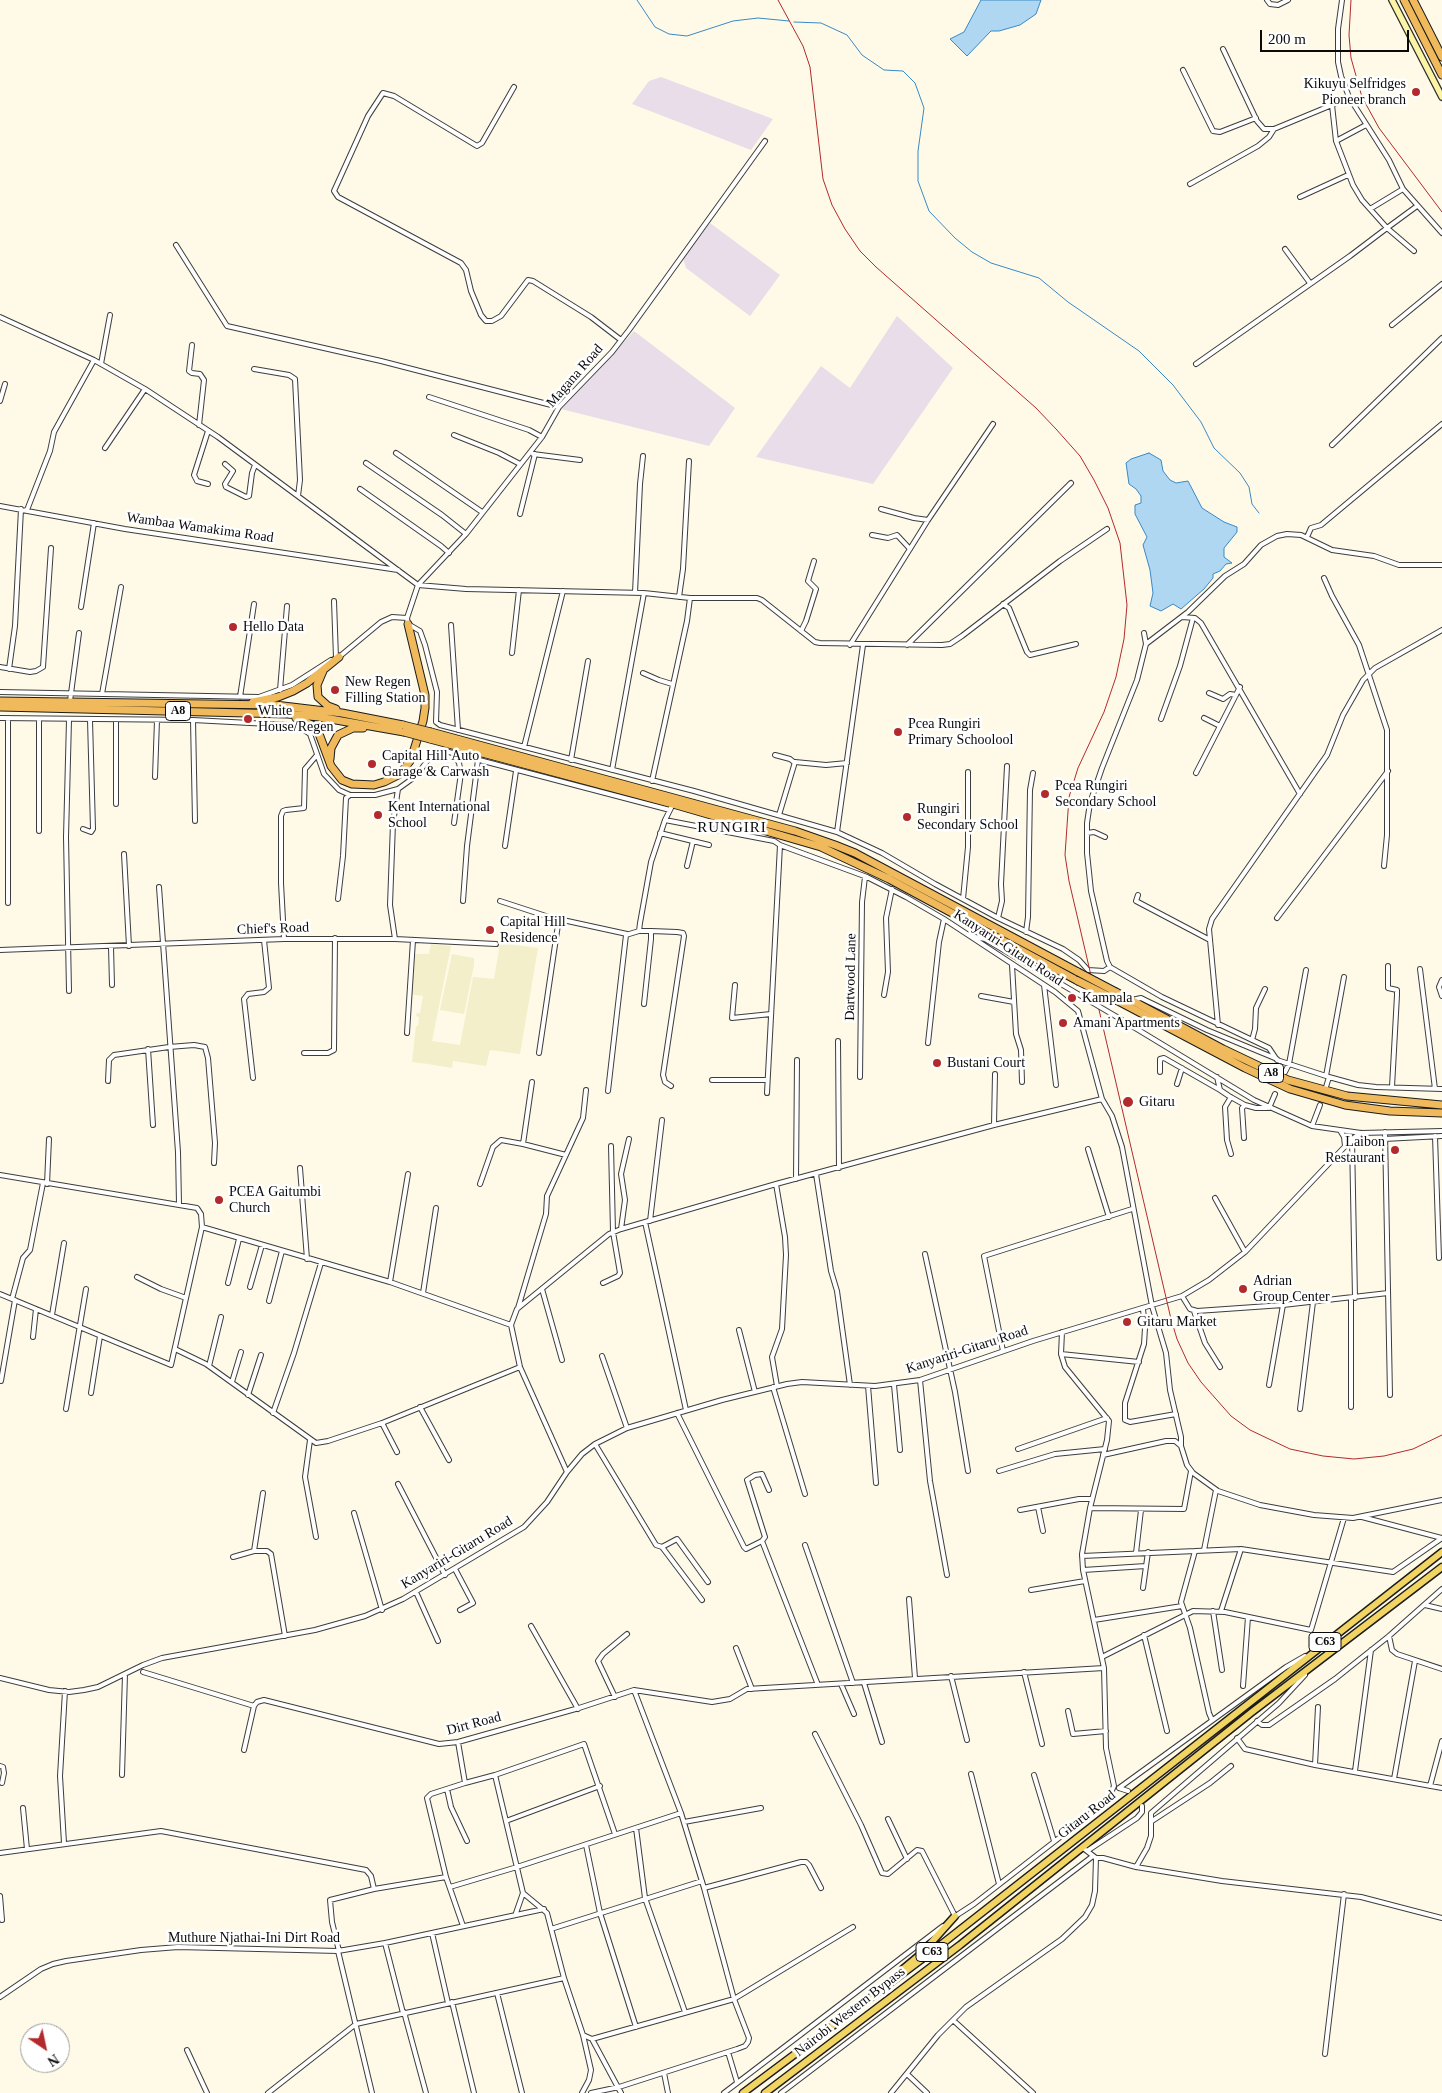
<!DOCTYPE html>
<html>
<head>
<meta charset="utf-8">
<style>
	body { margin:0 }
	#map { position:relative; width:1442px; height:2093px; overflow:hidden; background:#fefae7; font-family:Georgia,serif }
	canvas { display:block }
	.north { position:absolute; left:20px; top:2023px; width:50px; height:50px; box-sizing:border-box; background:#fff; border:1px solid #9d9d9d; border-radius:50%; rotate:146deg; font-size:14px; font-weight:700; line-height:20px; text-align:center; color:#0a0a0a }
	.north::after { content:''; display:block; margin:auto; width:18px; height:22px; background:#b22a2c; clip-path:polygon(50% 0,100% 100%,50% 72%,0 100%) }
	.scale { position:absolute; left:1260px; top:30px; width:149px; height:22px; box-sizing:border-box; border:2px solid #0a0a0a; border-top:0; padding-left:6px; font-size:15px; line-height:18px; white-space:nowrap; color:#0a0a0a; -webkit-text-stroke:4px #fff; paint-order:stroke }
</style>
</head>
<body>
<div id="map">
<canvas width="1442" height="2093"></canvas>
<div class="north">N</div>
<div class="scale">200 m</div>
</div>
<script>
const g = document.querySelector('canvas').getContext('2d');
g.lineJoin = 'round';
function fillPath(path, color) { g.fillStyle = color; g.fill(path, 'evenodd'); }
const shape = rows => new Path2D(rows.map(r => 'M' + r).join(''));
function strokePath(path, color, width, dash) { g.strokeStyle = color; g.lineWidth = width; g.lineCap = dash ? 'butt' : 'round'; g.setLineDash(dash || []); g.stroke(path); }
function label(font, color, halo, rows, align = 'center') {
  g.font = font + ' Georgia,serif'; g.lineWidth = 5; g.setLineDash([]); g.textBaseline = 'middle'; g.strokeStyle = halo; g.fillStyle = color; for (const [text, x, y, turn = 0] of rows) {
    g.save(); g.translate(x, y); g.rotate((+turn || 0) * Math.PI / 180); g.textAlign = isNaN(turn) ? turn : align; if (halo) g.strokeText(text, 0, 0); g.fillText(text, 0, 0); g.restore();
  }
}
const industrial = shape([
	[661,77,773,119,751,150,632,104,649,81],
	[710,223,780,275,750,316,686,268,683,258],
	[897,316,953,368,873,484,756,457,821,366,850,388],
	[634,331,735,408,709,446,561,409]
]);
const farmland = shape([
	[500,943,538,948,520,1054,490,1050,486,1066,453,1061,452,1068,428,1064,428,1062,427,1064,412,1062,416,1026,418,1026,419,1017,416,1016,417,1013,420,1013,423,996,410,994,415,954,429,954,431,944,451,946,432,1041,460,1045,473,977,494,979],
	[452,954,474,958,474,965,464,1014,440,1010]
]);
const water = shape([
	[981,0,1041,0,1036,14,1020,25,999,31,991,31,967,56,950,39,964,32,981,0],
	[1149,453,1161,460,1163,471,1170,480,1176,483,1188,481,1202,508,1224,522,1237,527,1237,532,1224,548,1224,557,1232,563,1226,564,1220,571,1213,574,1213,578,1204,589,1181,609,1173,604,1161,611,1150,606,1153,593,1150,570,1143,545,1147,537,1135,514,1135,505,1141,503,1141,496,1136,489,1129,484,1126,463,1131,459,1149,453]
]);
const stream = shape([
	[637,0,655,27,669,34,687,36,733,21,758,18,789,21],
	[794,22,821,23,847,35,862,55,884,70,903,71,915,83,924,108,918,151,918,181,929,211,955,238,972,252,991,263,1039,278,1068,302,1139,351,1173,385,1201,422,1214,448,1240,473,1249,487,1252,504,1259,513]
]);
const minor = shape([
	[1267,0,1270,4,1278,5,1288,0],
	[1342,0,1338,29,1338,62,1341,76,1349,97,1389,160,1403,189,1442,233],
	[1223,49,1257,121,1264,129,1274,129,1332,105],
	[1183,70,1213,131,1220,132,1256,118],
	[514,87,482,143,477,146,394,96,383,93,368,116,334,191,338,197,461,263,466,270,471,291,481,315,486,321,492,321,501,316,528,280,533,281,591,317,621,340],
	[765,141,629,330,612,352,559,407,542,437,466,534,418,585,407,618,408,624,420,631,425,645,437,692,436,722,440,725,694,791,837,832,882,853,935,884,998,918,1063,949,1079,960,1088,970,1104,971,1110,967],
	[1336,141,1366,125],
	[1190,184,1258,146,1269,137,1274,129],
	[1300,197,1348,175],
	[1370,209,1403,189],
	[176,245,227,326,381,361,559,407],
	[1285,249,1310,283],
	[1414,251,1387,228,1417,206],
	[0,317,94,360,145,389,218,437,418,585,466,589,644,593,690,598,757,598,762,600,815,642,820,643,942,645,950,644,962,636,1060,561,1107,529],
	[1392,325,1442,284],
	[192,345,189,371,192,373,200,374,204,380,199,425],
	[101,364,110,315],
	[1196,364,1350,256,1387,228,1362,200,1353,185,1336,141,1332,105,1349,97],
	[254,369,289,375,295,379,300,480,298,496],
	[429,397,529,430,542,437],
	[0,401,5,384],
	[454,435,499,453,520,464],
	[1332,445,1442,338],
	[105,448,145,389],
	[396,453,482,512],
	[533,454,580,460],
	[366,463,442,515,466,534],
	[225,464,233,471,225,484,226,487,246,497,249,496,252,473,255,465],
	[208,484,197,481,194,475,208,431],
	[360,489,441,546,449,553],
	[0,506,125,529,398,570],
	[881,509,914,518,928,520],
	[27,510,50,451,54,432,94,360],
	[520,514,535,454],
	[872,535,888,538,897,535,910,549],
	[1307,537,1311,528,1321,525,1442,424],
	[1324,578,1332,596,1359,645,1387,730,1387,835,1384,866],
	[635,593,640,484,643,456],
	[679,597,683,569,689,461],
	[334,601,336,658],
	[1003,604,1009,608,1027,652,1030,655,1076,644],
	[81,607,94,523],
	[1182,617,1195,618,1201,623,1300,794],
	[451,625,458,730],
	[801,631,806,621,816,589,808,581,814,561],
	[1144,633,1146,644,1137,680,1102,768,1090,803,1087,823,1087,853,1091,891,1107,961,1110,967,1162,997,1269,1048,1277,1060,1329,1077,1326,1087],
	[1146,644,1188,612,1225,576,1244,564,1261,545,1277,536,1287,534,1301,535,1332,550,1374,556,1399,565,1442,565],
	[850,645,928,520,993,424],
	[907,645,1071,483],
	[512,653,519,590],
	[339,657,381,622,392,617,407,618],
	[0,667,30,672,36,671,43,667,51,548],
	[9,669,15,626,21,509],
	[643,673,659,680,672,684],
	[280,690,287,606],
	[0,692,259,697,292,685,331,660],
	[1209,693,1223,699,1230,694,1236,695],
	[102,694,121,587],
	[240,697,254,604],
	[70,701,79,633],
	[0,718,193,720,288,725,301,728,310,734,324,774,339,790,350,795,375,795,398,789,416,776,431,756,438,752,445,751,670,810],
	[8,718,8,903],
	[1204,718,1220,726],
	[39,719,39,831],
	[1161,719,1180,666,1193,618],
	[116,720,116,804],
	[193,720,195,821],
	[524,747,563,591],
	[453,753,459,763,461,773,454,823],
	[775,755,790,759,795,763],
	[571,760,588,661],
	[612,770,644,593],
	[1196,773,1240,687],
	[155,777,157,720],
	[652,781,687,621,690,598],
	[779,815,795,762,826,765,847,763],
	[665,820,774,841,780,845,767,1093],
	[83,829,91,832,93,829,90,720],
	[837,832,863,645],
	[660,833,709,845],
	[1087,833,1094,832,1105,837],
	[780,845,867,877,906,897,944,919,1055,992,1078,1011,1102,1099,1112,1116,1122,1147,1152,1306,1166,1353,1170,1390,1181,1437,1181,1446],
	[505,846,516,771],
	[124,854,129,946],
	[687,866,693,841],
	[159,887,178,1152,179,1204],
	[1138,895,1136,901,1210,940],
	[338,899,343,856,346,798,350,795],
	[963,899,968,847,968,772],
	[463,901,467,846,478,760],
	[500,901,549,917,627,934],
	[998,918,1002,901,1001,884,1007,766],
	[1277,918,1388,771],
	[976,928,985,939,1083,997],
	[651,931,677,932,683,933,684,936,663,1075,665,1082,671,1086],
	[1026,932,1028,917,1030,790,1033,773],
	[970,936,985,939],
	[284,939,281,883,281,816,283,811,286,810,304,808,305,769,317,755],
	[395,939,496,944],
	[111,947,112,985],
	[0,950,284,939,395,939,390,905,393,823,398,789],
	[1012,965,1016,1034,1021,1050,1022,1082],
	[1388,966,1388,988,1397,990,1397,995,1392,1087],
	[1420,969,1435,1089],
	[1442,980,1439,987,1442,996],
	[735,985,732,1018,771,1014],
	[1044,985,1056,1085],
	[69,991,66,837,69,720],
	[884,995,888,972,886,918,892,889],
	[981,996,1014,1002],
	[1132,1000,1141,998,1147,1001,1207,1030,1277,1059],
	[644,1004,651,939,651,931,639,931,640,923,651,862,665,820,671,808],
	[1117,1017,1254,1100,1312,1126,1361,1133,1442,1131],
	[1218,1025,1209,929,1212,919,1327,755,1343,715,1363,680,1375,668,1442,630],
	[407,1033,413,940],
	[1252,1040,1255,1029,1256,1008,1265,989],
	[838,1041,839,1168],
	[928,1043,939,942,944,919],
	[148,1049,153,1125],
	[304,1053,328,1053,334,1050,335,938],
	[539,1053,559,918],
	[1160,1072,1160,1059,1164,1058,1220,1090],
	[1285,1072,1289,1064,1306,970],
	[1326,1076,1344,977],
	[860,1077,862,902,865,877],
	[1217,1077,1220,1090,1229,1096,1245,1105,1256,1108,1267,1108],
	[1329,1077,1358,1085,1376,1087,1442,1089],
	[253,1078,244,999,248,994,264,992,269,988,264,940],
	[712,1080,767,1080],
	[108,1081,109,1060,114,1055,169,1047,194,1045,205,1047,208,1058,215,1143,214,1163],
	[1177,1084,1182,1068],
	[608,1091,626,935,639,931],
	[1231,1097,1225,1107,1227,1140,1231,1154],
	[1269,1108,1275,1094],
	[994,1125,995,1074],
	[1312,1126,1320,1105],
	[1341,1132,1344,1137,1345,1146],
	[1385,1132,1390,1395],
	[1435,1136,1439,1258],
	[1244,1138,1242,1108,1245,1105],
	[1352,1139,1355,1298],
	[1384,1139,1442,1136],
	[523,1144,532,1082],
	[1088,1149,1109,1217],
	[300,1168,307,1259],
	[816,1174,831,1271,837,1291,850,1385],
	[0,1175,197,1208,201,1214,202,1227,390,1282,511,1325],
	[796,1179,797,1060],
	[47,1184,49,1139],
	[480,1184,493,1147,501,1140,523,1144,566,1155],
	[776,1184,785,1237,786,1255,782,1329,772,1357,777,1386],
	[1215,1198,1245,1252],
	[650,1221,662,1120],
	[645,1222,686,1410],
	[621,1229,625,1200,621,1174,629,1139],
	[925,1254,955,1392,968,1471],
	[137,1277,161,1289,186,1298],
	[390,1282,408,1174],
	[228,1283,239,1239],
	[603,1283,618,1276,620,1273,613,1232,611,1146],
	[250,1287,262,1245],
	[542,1289,562,1360],
	[423,1293,436,1208],
	[0,1294,171,1365,202,1227],
	[1182,1296,1190,1309,1197,1311,1283,1305,1388,1293],
	[1351,1298,1351,1407],
	[12,1299,23,1258,30,1250,43,1183],
	[269,1301,282,1251],
	[518,1308,546,1214,547,1196,583,1118,586,1090],
	[1143,1309,1145,1328,1144,1344,1125,1403,1125,1420,1130,1422,1176,1414],
	[1194,1311,1205,1343,1220,1367],
	[52,1315,64,1243],
	[739,1330,755,1392],
	[33,1337,36,1309],
	[175,1349,206,1364,316,1443,328,1441,382,1423,520,1367],
	[1003,1351,984,1256,1132,1209],
	[1061,1354,1139,1362],
	[602,1356,627,1428],
	[209,1366,221,1317],
	[920,1380,930,1481,947,1575],
	[1,1381,15,1300],
	[232,1382,241,1352],
	[894,1385,900,1450],
	[1269,1385,1283,1305],
	[868,1386,876,1483],
	[773,1387,805,1494],
	[91,1393,100,1336],
	[248,1395,261,1355],
	[420,1407,449,1460],
	[66,1409,86,1289],
	[1300,1409,1313,1302],
	[273,1413,294,1353,321,1263],
	[677,1413,744,1547,746,1549,762,1541,765,1537,747,1480,755,1475,762,1474,769,1490],
	[382,1423,397,1452],
	[310,1440,305,1477,316,1537],
	[595,1444,656,1545,662,1547,677,1539,708,1582],
	[1018,1449,1107,1418],
	[1103,1455,1166,1441,1175,1441,1181,1446,1187,1465,1193,1473,1218,1491,1260,1505,1314,1515,1353,1518,1442,1500],
	[999,1471,1055,1454,1105,1449],
	[567,1472,520,1367,511,1325,517,1309,609,1234,621,1229,776,1184,994,1125,1102,1099],
	[398,1484,445,1575],
	[263,1493,254,1551,267,1551,271,1554,285,1636],
	[1038,1507,1043,1531],
	[1090,1508,1184,1509,1191,1471],
	[1020,1510,1079,1499,1092,1499],
	[354,1513,382,1610],
	[1362,1517,1442,1538],
	[762,1541,818,1685],
	[805,1545,853,1683],
	[662,1547,702,1600],
	[1204,1550,1216,1490],
	[1195,1551,1181,1602,1190,1628,1209,1713,1212,1720],
	[1136,1553,1141,1510],
	[1082,1556,1241,1549,1393,1572,1442,1538],
	[233,1557,254,1551],
	[455,1569,473,1603,460,1610],
	[1083,1570,1146,1566],
	[1143,1588,1148,1552],
	[1031,1590,1085,1581],
	[416,1592,438,1641],
	[909,1599,915,1678],
	[1425,1605,1442,1609],
	[1213,1611,1222,1670],
	[1221,1611,1241,1549],
	[1094,1620,1182,1606],
	[531,1626,578,1709],
	[1144,1635,1167,1731],
	[1389,1636,1392,1650,1397,1654,1442,1669],
	[736,1648,752,1689],
	[1102,1657,1193,1611,1225,1612,1311,1630,1344,1518],
	[143,1672,254,1706,257,1702,264,1700,439,1744,458,1742,579,1708,634,1690,712,1702,730,1699,747,1689,1104,1668],
	[1024,1672,1042,1744],
	[951,1676,967,1740],
	[0,1678,49,1690,69,1692,84,1690,98,1687,143,1665,162,1658,315,1630,365,1616,403,1599,524,1527,547,1502,567,1472,582,1454,595,1444,627,1428,722,1400,787,1384,802,1382,875,1386,920,1380,1033,1341,1182,1296,1209,1280,1245,1252,1352,1139,1361,1133],
	[864,1683,882,1742],
	[841,1684,854,1714],
	[1243,1686,1248,1617],
	[615,1697,598,1661,603,1654,627,1634],
	[1068,1711,1073,1734,1106,1731],
	[1257,1721,1262,1725,1269,1725,1335,1679,1389,1636,1442,1589],
	[815,1734,861,1825,882,1873,888,1874,917,1850,922,1851,955,1916],
	[1237,1738,1245,1749,1315,1765,1442,1788],
	[458,1742,465,1783,495,1775,523,1893,516,1913],
	[244,1750,254,1706],
	[1315,1765,1318,1707],
	[0,1766,3,1767,4,1773,2,1783],
	[1355,1771,1371,1650],
	[971,1774,999,1884],
	[122,1775,125,1674],
	[495,1775,584,1744,615,1834],
	[1034,1775,1054,1841],
	[1394,1779,1415,1661],
	[1430,1786,1442,1741],
	[1119,1788,1286,1667,1305,1656],
	[1119,1788,1128,1791],
	[447,1789,451,1807,467,1841],
	[23,1808,27,1849],
	[888,1819,907,1859],
	[506,1821,600,1786],
	[1152,1821,1210,1783,1231,1766],
	[684,1822,761,1808],
	[636,1828,645,1898,685,2012],
	[64,1843,60,1776,65,1691],
	[586,1845,600,1913,636,2027],
	[1087,1851,1137,1818,1142,1812,1142,1806],
	[0,1853,161,1831,366,1870,371,1876,374,1889],
	[1096,1858,1103,1858,1136,1867,1222,1881,1361,1897,1442,1918],
	[1136,1867,1147,1848,1151,1836,1151,1813,1279,1703,1305,1675],
	[450,1887,517,1867,681,1813],
	[704,1888,801,1862,806,1862,809,1865,821,1888],
	[523,1893,547,1913,564,1978,583,2035,592,2039,621,2093],
	[0,1896,2,1920],
	[954,1917,974,1904,1095,1810,1108,1799,1114,1786,1106,1748,1104,1668,1083,1570,1082,1554,1090,1508,1107,1440,1109,1421,1065,1367,1061,1354,1062,1332],
	[463,1926,446,1877,427,1798,431,1794,465,1783],
	[551,1929,702,1881],
	[432,1933,448,2003],
	[385,1943,403,2013],
	[338,1951,372,2093],
	[339,1951,332,1922,330,1900,374,1889,446,1877],
	[497,1993,522,2093],
	[0,1997,41,1969,53,1964,66,1961,141,1950,178,1947,338,1951,385,1943,544,1909],
	[452,2002,474,2093],
	[404,2012,426,2093],
	[954,2021,1033,2093],
	[592,2039,734,1999,853,1927],
	[187,2050,207,2093],
	[728,2052,737,2082],
	[1325,2054,1344,1894],
	[664,2073,668,2093],
	[907,2074,927,2093],
	[268,2093,356,2024,564,1978],
	[582,2093,589,2080,591,2070,583,2035],
	[591,2093,619,2087,737,2049,745,2046,748,2042,749,2038,734,1999,704,1888,681,1813,634,1690],
	[724,2093,943,1926],
	[781,2093,1093,1856],
	[891,2093,938,2035,966,2007,1062,1939,1085,1917,1092,1905,1095,1891,1096,1858,1083,1848]
]);
const secondary = shape([
	[1392,0,1442,97]
]);
const primary = shape([
	[903,1969,921,1954,955,1916],
	[743,2093,938,1947,1442,1552],
	[765,2093,960,1945,1252,1712,1442,1567]
]);
const trunk = shape([
	[1404,0,1442,75],
	[1413,0,1442,57],
	[323,671,317,685,318,697,328,706,336,709],
	[0,701,275,705,342,713,403,725],
	[253,702,278,697,293,691,307,683,339,657],
	[0,707,288,714,319,717,404,732],
	[296,718,312,725,318,731,331,766,342,780,352,784,374,785,384,782,400,774,410,761,413,753,423,721,425,708,425,695,408,624],
	[431,732,795,831,835,845,855,853,1078,972],
	[430,739,673,804,821,847,889,879,1078,981],
	[330,759,331,748,338,735,353,728,363,728],
	[1116,992,1223,1049,1288,1080,1347,1096,1442,1105],
	[1118,1001,1245,1068,1290,1089,1345,1105,1390,1111,1442,1113]
]);
const rail = shape([
	[778,0,803,46,810,67,823,179,832,205,845,229,860,251,876,267,1036,408,1056,429,1080,456,1094,480,1108,508,1120,543,1127,605,1124,639,1116,677,1104,712,1078,768,1069,797,1065,855,1069,881,1171,1319,1177,1339,1188,1363,1201,1382,1231,1416,1250,1430,1290,1449,1323,1456,1354,1459,1384,1456,1413,1449,1442,1435],
	[1351,0,1349,35,1351,58,1362,97,1379,128,1442,212]
]);
const minorBridge = shape([
	[1083,997,1117,1017]
]);
const trunkBridge = shape([
	[403,725,431,732],
	[404,732,430,739],
	[1078,972,1116,992],
	[1078,981,1118,1001]
]);
const markers = [
	[1416,92,5,"#b22a2c"],
	[233,627,5,"#b22a2c"],
	[335,690,5,"#b22a2c"],
	[248,719,5,"#b22a2c"],
	[898,732,5,"#b22a2c"],
	[372,764,5,"#b22a2c"],
	[1045,794,5,"#b22a2c"],
	[378,815,5,"#b22a2c"],
	[907,817,5,"#b22a2c"],
	[490,930,5,"#b22a2c"],
	[1072,998,5,"#b22a2c"],
	[1063,1023,5,"#b22a2c"],
	[937,1063,5,"#b22a2c"],
	[1128,1102,6,"#b22a2c"],
	[1395,1150,5,"#b22a2c"],
	[219,1200,5,"#b22a2c"],
	[1243,1289,5,"#b22a2c"],
	[1127,1322,5,"#b22a2c"]
];
const shields = [
	[178,711,25],
	[1271,1073,25],
	[1325,1642,32],
	[932,1952,32]
];
const shieldNames = [
	["A8",178,711],
	["A8",1271,1073],
	["C63",1325,1642],
	["C63",932,1952]
];
const poiNames = [
	["Kikuyu Selfridges",1406,84,"right"],
	["Pioneer branch",1406,100,"right"],
	["Hello Data",243,627],
	["New Regen",345,682],
	["Filling Station",345,698],
	["White",258,711],
	["House/Regen",258,727],
	["Pcea Rungiri",908,724],
	["Primary Schoolool",908,740],
	["Capital Hill Auto",382,756],
	["Garage & Carwash",382,772],
	["Pcea Rungiri",1055,786],
	["Secondary School",1055,802],
	["Kent International",388,807],
	["School",388,823],
	["Rungiri",917,809],
	["Secondary School",917,825],
	["Capital Hill",500,922],
	["Residence",500,938],
	["Kampala",1082,998],
	["Amani Apartments",1073,1023],
	["Bustani Court",947,1063],
	["Gitaru",1139,1102],
	["Laibon",1385,1142,"right"],
	["Restaurant",1385,1158,"right"],
	["PCEA Gaitumbi",229,1192],
	["Church",229,1208],
	["Adrian",1253,1281],
	["Group Center",1253,1297],
	["Gitaru Market",1137,1322]
];
const streetNames = [
	["Magana Road",575,376,-49],
	["Wambaa Wamakima Road",200,528,8],
	["Chief's Road",273,929,-2],
	["Kanyariri-Gitaru Road",1008,948,33],
	["Dartwood Lane",851,977,-89],
	["Kanyariri-Gitaru Road",967,1350,-18],
	["Kanyariri-Gitaru Road",457,1553,-31],
	["Dirt Road",474,1724,-15],
	["Gitaru Road",1087,1815,-38],
	["Muthure Njathai-Ini Dirt Road",254,1938],
	["Nairobi Western Bypass",850,2012,-38]
];
const neighbourhoodNames = [
	["RUNGIRI",732,828]
];
fillPath(industrial, '#e8dde9');
fillPath(farmland, '#f2efca');
fillPath(water, '#afd7f2');
strokePath(water, '#3989c6', 1);
strokePath(stream, '#3989c6', 1);
strokePath(minor, '#3d3d3d', 6);
strokePath(secondary, '#2c2c2c', 8);
strokePath(primary, '#1b1b1b', 9);
strokePath(trunk, '#1b1b1b', 9);
strokePath(minor, '#fff', 4);
strokePath(secondary, '#fbf4a5', 5.5);
strokePath(primary, '#f2d463', 6);
strokePath(trunk, '#f0ba5c', 7);
strokePath(rail, '#b22a2c', 1);
strokePath(minorBridge, '#3d3d3d', 6, []);
strokePath(trunkBridge, '#1b1b1b', 9, []);
strokePath(minorBridge, '#fff', 4);
strokePath(trunkBridge, '#f0ba5c', 7);
for (const [x, y, r, color] of markers) { const dot = new Path2D(); dot.arc(x, y, r, 0, 2 * Math.PI); g.fillStyle = color; g.fill(dot); strokePath(dot, '#fff', 2); }
for (const [x, y, w] of shields) { const box = new Path2D(); box.roundRect(x - w / 2, y - 9.5, w, 19, 4); g.fillStyle = '#fff'; g.fill(box); strokePath(box, '#0a0a0a', 1); }
label('bold 12px', '#0a0a0a', null, shieldNames);
label('14px', '#0a0a0a', '#fff', poiNames, 'left');
label('14px', '#0a0a0a', '#fff', streetNames);
g.letterSpacing = '1px';
label('15px', '#0a0a0a', '#fff', neighbourhoodNames);
g.letterSpacing = '0px';
</script>
</body>
</html>
